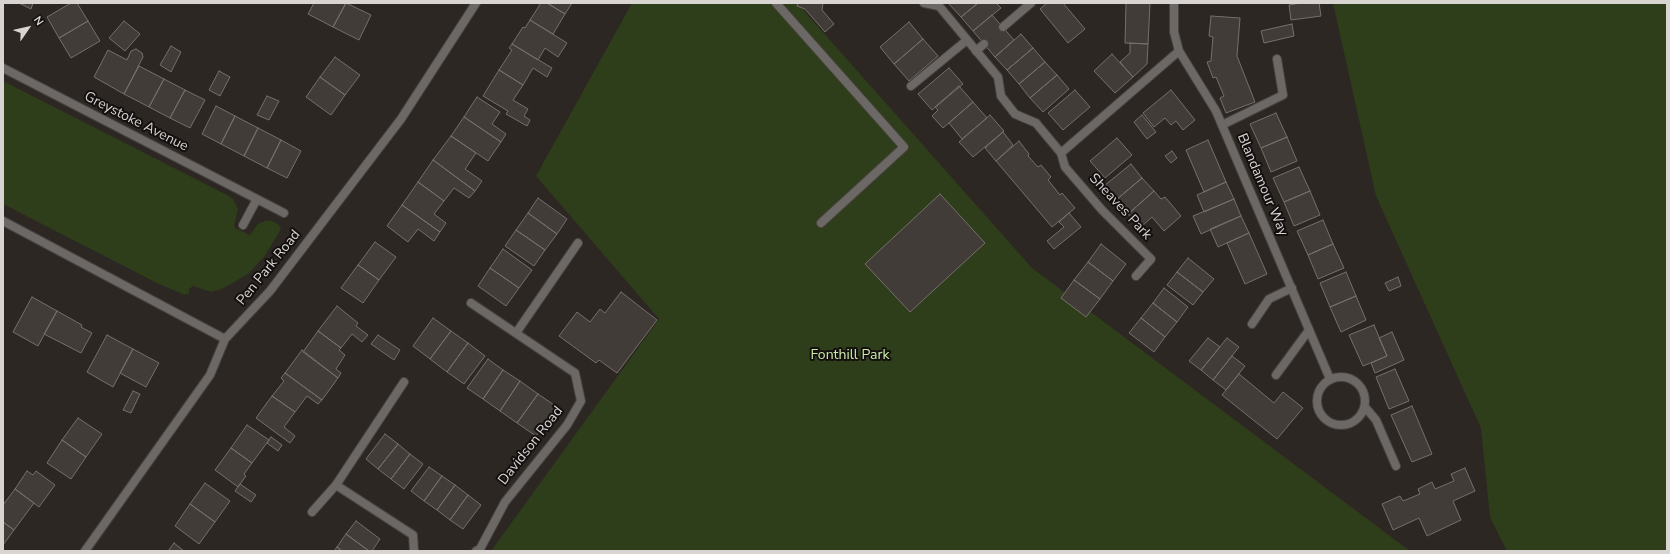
<!DOCTYPE html>
<html>
<head>
<meta charset="utf-8">
<style>
	body { margin:0 }
	#map { position:relative; width:1670px; height:554px; overflow:hidden; background:#2d2723; font-family:"Nunito Sans",sans-serif }
	canvas { display:block }
	.frame { position:absolute; inset:0; border:4px solid #d8d4d2; pointer-events:none }
	.north { position:absolute; left:8px; top:8px; width:40px; height:40px; -webkit-text-stroke:3px #13100f; paint-order:stroke; rotate:56deg; font-size:11px; font-weight:700; line-height:16px; text-align:center; color:#d8d4d2 }
	.north::after { content:''; display:block; margin:auto; width:14px; height:18px; background:#d8d4d2; clip-path:polygon(50% 0,100% 100%,50% 72%,0 100%) }
</style>
</head>
<body>
<div id="map">
<canvas width="1670" height="554"></canvas>
<div class="frame"></div>
<div class="north">N</div>
</div>
<script>
const g = document.querySelector('canvas').getContext('2d');
g.lineJoin = 'round';
function fillPath(path, color) { g.fillStyle = color; g.fill(path, 'evenodd'); }
const shape = rows => new Path2D(rows.map(r => 'M' + r).join(''));
function strokePath(path, color, width, dash) { g.strokeStyle = color; g.lineWidth = width; g.lineCap = dash ? 'butt' : 'round'; g.setLineDash(dash || []); g.stroke(path); }
function label(font, color, halo, rows, align = 'center') {
  g.font = font + ' "Nunito Sans",sans-serif'; g.lineWidth = 4; g.setLineDash([]); g.textBaseline = 'middle'; g.strokeStyle = halo; g.fillStyle = color; for (const [text, x, y, turn = 0] of rows) {
    g.save(); g.translate(x, y); g.rotate((+turn || 0) * Math.PI / 180); g.textAlign = isNaN(turn) ? turn : align; if (halo) g.strokeText(text, 0, 0); g.fillText(text, 0, 0); g.restore();
  }
}
const green = shape([
	[632,3,797,3,1032,268,1410,551,491,551,659,319,536,176],
	[1333,3,1667,3,1667,551,1507,551,1490,517,1481,428,1376,196],
	[3,81,229,196,233,199,238,209,234,226,235,228,250,235,258,224,265,221,272,221,279,225,281,229,264,257,248,274,222,289,211,292,193,286,189,289,189,293,185,295,159,284,3,204]
]);
const building = shape([
	[19,3,33,3,31,9,19,3],
	[71,3,77,3,88,21,59,38,47,17,71,3],
	[314,3,346,3,333,27,308,14,314,3],
	[346,3,371,15,359,40,333,27,346,3],
	[541,3,547,3,565,14,553,34,530,20,541,3],
	[547,3,572,3,565,14,547,3],
	[798,3,823,3,822,10,834,24,825,32,805,9,797,6,798,3],
	[950,3,978,3,961,17,949,4,950,3],
	[978,3,996,3,1001,8,973,31,961,17,978,3],
	[1047,3,1063,3,1085,29,1068,43,1040,9,1047,3],
	[1126,3,1150,3,1148,44,1125,43,1126,3],
	[1301,3,1319,3,1321,16,1291,20,1289,5,1301,3],
	[992,15,1014,40,995,57,973,31,992,15],
	[1211,16,1240,18,1237,56,1255,102,1226,113,1220,98,1224,96,1216,77,1213,78,1207,62,1211,61,1213,37,1209,36,1211,16],
	[530,20,567,43,558,57,545,48,538,60,512,44,523,27,525,28,530,20],
	[88,21,100,41,71,58,59,38,88,21],
	[124,21,140,34,125,51,109,38,124,21],
	[909,22,923,39,894,64,880,47,909,22],
	[1292,24,1294,36,1264,43,1261,31,1292,24],
	[1021,34,1033,48,1007,70,995,57,1021,34],
	[923,39,938,56,909,81,894,64,923,39],
	[1130,43,1148,44,1147,64,1133,77,1120,62,1130,53,1130,43],
	[512,44,552,68,547,77,533,68,523,85,499,70,512,50,509,48,512,44],
	[171,46,181,52,171,72,160,65,171,46],
	[1033,48,1045,62,1019,84,1007,70,1033,48],
	[136,49,142,53,143,57,124,94,94,77,108,50,127,60,131,51,136,49],
	[1112,54,1133,77,1115,93,1094,71,1112,54],
	[335,57,360,75,345,95,320,77,335,57],
	[1045,62,1057,75,1030,98,1019,84,1045,62],
	[139,66,164,79,149,107,124,94,139,66],
	[949,68,963,84,932,110,918,94,949,68],
	[499,70,523,85,513,100,528,109,524,116,530,120,527,126,506,114,508,111,483,96,499,70],
	[219,71,230,77,220,96,209,90,219,71],
	[1057,75,1069,89,1043,112,1030,98,1057,75],
	[320,77,345,95,331,115,306,97,320,77],
	[164,79,185,90,170,118,149,107,164,79],
	[959,86,973,102,943,128,932,116,938,110,935,107,959,86],
	[185,90,205,100,190,128,170,118,185,90],
	[1075,90,1090,107,1063,130,1048,113,1075,90],
	[1171,90,1195,120,1183,130,1176,121,1171,125,1165,118,1154,127,1143,113,1171,90],
	[267,96,279,101,269,120,257,115,267,96],
	[477,97,500,112,492,124,506,134,501,142,464,117,477,97],
	[973,102,987,118,962,139,949,123,973,102],
	[216,106,235,116,221,144,202,134,216,106],
	[1276,113,1287,137,1261,148,1250,124,1276,113],
	[990,115,1004,131,973,157,959,142,990,115],
	[1142,115,1156,132,1147,139,1134,122,1142,115],
	[235,116,258,128,244,156,221,144,235,116],
	[464,117,501,142,488,161,451,136,464,117],
	[258,128,281,140,267,168,244,156,258,128],
	[1003,132,1013,145,996,161,985,148,1003,132],
	[451,136,476,153,465,169,482,181,475,191,433,160,451,136],
	[1287,137,1297,161,1271,172,1261,148,1287,137],
	[1117,138,1132,155,1105,178,1090,161,1117,138],
	[281,140,301,151,287,178,267,168,281,140],
	[1208,140,1226,182,1204,192,1186,150,1208,140],
	[1019,141,1029,154,1028,156,1038,167,1041,165,1051,177,1048,180,1060,195,1062,193,1075,208,1052,227,996,161,1019,141],
	[1172,151,1177,158,1171,163,1165,156,1172,151],
	[433,160,475,191,469,198,454,188,444,201,418,182,433,160],
	[1131,164,1142,178,1116,200,1104,186,1131,164],
	[1299,167,1310,191,1284,202,1273,178,1299,167],
	[1142,178,1154,191,1128,214,1116,200,1142,178],
	[418,182,444,201,434,214,446,223,440,232,402,205,418,182],
	[1226,182,1234,199,1204,212,1197,195,1226,182],
	[1154,191,1161,199,1165,197,1181,216,1164,231,1152,217,1140,228,1128,214,1154,191],
	[1310,191,1320,215,1294,226,1284,202,1310,191],
	[940,194,985,243,910,312,865,264,940,194],
	[538,198,567,219,557,234,528,213,538,198],
	[1234,199,1241,216,1201,234,1193,216,1234,199],
	[402,205,440,232,434,241,418,229,408,242,387,226,402,205],
	[528,213,557,234,545,250,516,230,528,213],
	[1069,213,1081,227,1054,249,1047,241,1064,227,1059,222,1069,213],
	[1241,216,1249,233,1218,247,1210,229,1241,216],
	[1323,220,1333,244,1308,255,1297,231,1323,220],
	[516,230,545,250,534,266,505,246,516,230],
	[1249,233,1267,274,1245,284,1227,243,1249,233],
	[375,242,396,257,379,280,358,265,375,242],
	[1101,244,1126,264,1113,281,1088,262,1101,244],
	[1333,244,1344,268,1318,279,1308,255,1333,244],
	[503,249,532,270,519,288,490,268,503,249],
	[1188,258,1214,279,1203,292,1177,272,1188,258],
	[1088,262,1113,281,1100,299,1074,280,1088,262],
	[358,265,379,280,363,303,341,288,358,265],
	[490,268,519,288,506,306,478,286,490,268],
	[1177,272,1203,292,1193,305,1167,285,1177,272],
	[1346,272,1356,296,1330,307,1320,283,1346,272],
	[1398,277,1401,286,1389,291,1385,283,1398,277],
	[1074,280,1100,299,1086,317,1061,298,1074,280],
	[1164,288,1188,307,1177,322,1153,303,1164,288],
	[621,292,657,320,617,373,599,360,596,363,559,336,577,312,590,322,600,309,605,313,621,292],
	[1356,296,1366,320,1341,332,1330,307,1356,296],
	[32,297,57,311,38,346,13,332,32,297],
	[1153,303,1177,322,1165,337,1141,318,1153,303],
	[337,306,358,323,356,326,368,335,362,342,352,334,341,348,318,331,337,306],
	[57,311,82,325,81,327,92,333,81,353,44,334,57,311],
	[433,318,451,331,430,359,413,346,433,318],
	[1141,318,1165,337,1154,352,1129,333,1141,318],
	[1374,325,1387,356,1363,366,1349,335,1374,325],
	[318,331,341,348,339,350,345,355,336,369,341,373,338,378,303,352,318,331],
	[451,331,468,343,447,372,430,359,451,331],
	[1392,332,1404,360,1375,373,1371,363,1387,356,1379,338,1392,332],
	[107,335,133,349,113,387,87,372,107,335],
	[378,335,400,350,394,360,371,344,378,335],
	[1208,338,1220,347,1201,370,1189,361,1208,338],
	[1227,338,1239,347,1213,380,1201,370,1227,338],
	[468,343,485,356,464,384,447,372,468,343],
	[133,349,159,363,146,387,120,373,133,349],
	[302,350,338,378,322,400,285,373,302,350],
	[1232,356,1245,366,1226,390,1213,380,1232,356],
	[488,359,503,370,483,399,467,388,488,359],
	[1395,369,1409,401,1389,409,1376,377,1395,369],
	[503,370,520,381,500,411,483,399,503,370],
	[285,373,322,400,318,404,307,396,295,412,272,396,284,381,281,378,285,373],
	[1239,374,1274,403,1283,392,1303,408,1277,439,1222,395,1239,374],
	[520,381,538,394,517,423,500,411,520,381],
	[133,391,140,394,131,413,123,410,133,391],
	[538,394,557,407,536,436,517,423,538,394],
	[272,396,295,412,284,427,295,436,290,443,256,418,272,396],
	[1412,406,1432,454,1412,462,1391,415,1412,406],
	[78,418,102,434,86,457,62,440,78,418],
	[247,425,269,440,252,463,231,448,247,425],
	[385,434,398,444,378,469,366,459,385,434],
	[271,437,282,445,278,451,267,443,271,437],
	[62,440,86,457,71,479,47,463,62,440],
	[398,444,410,454,391,479,378,469,398,444],
	[231,448,252,463,244,474,246,476,238,487,215,470,231,448],
	[410,454,423,464,404,489,391,479,410,454],
	[429,467,442,476,424,501,411,491,429,467],
	[1465,468,1475,491,1453,501,1461,520,1427,536,1419,518,1393,530,1382,504,1400,496,1403,501,1420,494,1418,489,1432,482,1435,489,1454,481,1451,474,1465,468],
	[27,471,33,475,36,471,55,485,39,507,15,489,27,471],
	[442,476,455,485,437,510,424,501,442,476],
	[205,483,230,501,215,522,190,504,205,483],
	[240,484,256,495,251,502,235,491,240,484],
	[455,485,468,495,450,520,437,510,455,485],
	[15,489,34,503,14,530,3,522,3,505,15,489],
	[468,495,481,505,463,529,450,520,468,495],
	[190,504,215,522,199,544,175,526,190,504],
	[356,521,380,539,372,551,369,551,346,534,356,521],
	[3,522,14,530,3,545,3,522],
	[346,534,369,551,342,551,337,547,346,534],
	[174,543,184,551,168,551,174,543],
	[337,547,342,551,334,551,337,547]
]);
const service = shape([
	[776,3,904,147,821,223],
	[1003,27,1031,3],
	[976,51,984,44],
	[911,86,967,40],
	[1222,125,1283,95,1277,59],
	[1252,324,1269,299,1292,288],
	[1276,375,1309,330],
	[312,512,336,485,404,382]
]);
const minor = shape([
	[924,3,939,6,998,77,1001,96,1015,114,1036,123,1061,153,1065,167,1102,210,1151,259,1136,276],
	[1174,3,1174,32,1179,51,1216,111,1330,379],
	[3,68,284,213],
	[1061,153,1179,51],
	[243,225,257,199],
	[471,303,575,373,581,401,567,425,505,502,480,549,476,551],
	[516,333,578,243],
	'1317 401a24 24 0 1 1 48 0a24 24 0 1 1-48 0Z',
	[1365,407,1376,420,1396,466],
	[336,485,413,535,414,551]
]);
const tertiary = shape([
	[3,221,225,339],
	[85,551,210,375,225,339,270,291,401,119,476,3]
]);
const streetNames = [
	["Greystoke Avenue",136,122,27],
	["Blandamour Way",1262,185,67],
	["Sheaves Park",1120,207,47],
	["Pen Park Road",269,268,-51],
	["Davidson Road",531,446,-52]
];
const parkNames = [
	["Fonthill Park",850,356]
];
fillPath(green, '#2e3d1a');
fillPath(building, '#423c38');
strokePath(building, '#766f6b', 1);
strokePath(service, '#48433f', 10);
strokePath(minor, '#48433f', 10);
strokePath(tertiary, '#48433f', 10);
strokePath(service, '#6b6866', 8);
strokePath(minor, '#6b6866', 8);
strokePath(tertiary, '#6b6866', 8);
label('14px', '#d8d4d2', '#13100f', streetNames);
label('14px', '#cbeaa5', '#13100f', parkNames);
</script>
</body>
</html>
